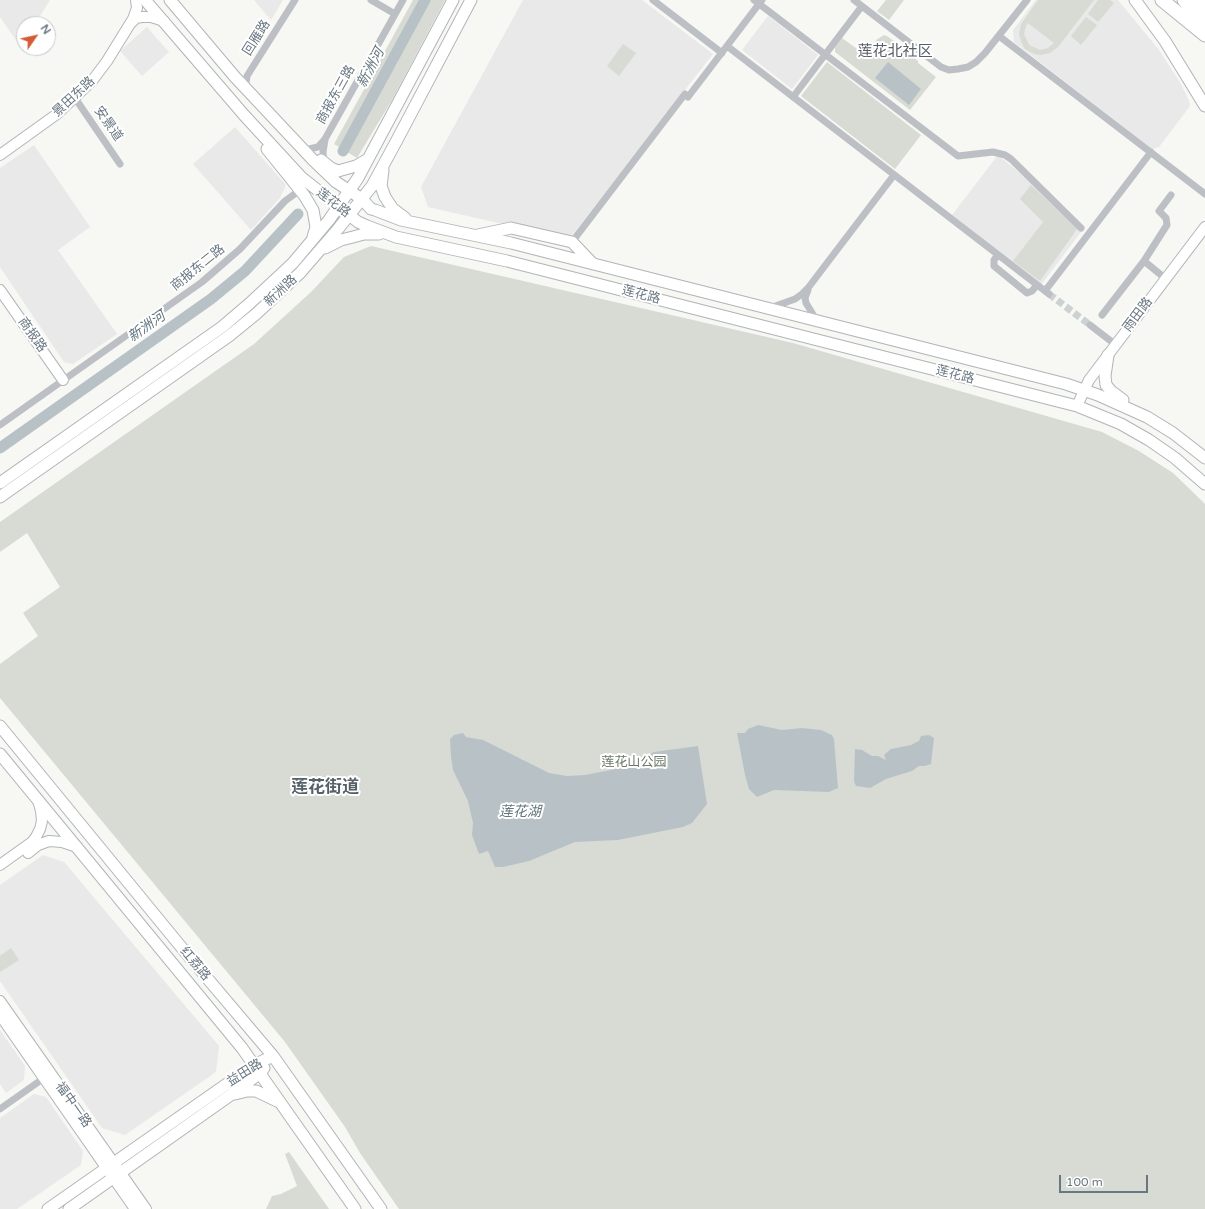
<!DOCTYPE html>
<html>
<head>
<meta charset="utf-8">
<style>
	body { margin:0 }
	#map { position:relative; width:1205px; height:1209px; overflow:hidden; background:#f7f7f4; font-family:"Varela Round",sans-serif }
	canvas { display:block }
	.north { position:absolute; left:16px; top:16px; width:40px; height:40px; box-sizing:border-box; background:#fff; border:1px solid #c3c9cd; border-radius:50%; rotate:56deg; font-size:11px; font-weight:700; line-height:16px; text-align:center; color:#697782 }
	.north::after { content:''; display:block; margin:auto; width:14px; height:18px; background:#d35b38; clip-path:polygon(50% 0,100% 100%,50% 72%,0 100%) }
	.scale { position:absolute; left:1059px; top:1175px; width:89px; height:18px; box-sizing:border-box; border:2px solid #697782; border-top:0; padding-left:5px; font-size:12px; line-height:14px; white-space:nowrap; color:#697782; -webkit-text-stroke:3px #fff; paint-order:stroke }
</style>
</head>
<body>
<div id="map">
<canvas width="1205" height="1209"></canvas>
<div class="north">N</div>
<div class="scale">100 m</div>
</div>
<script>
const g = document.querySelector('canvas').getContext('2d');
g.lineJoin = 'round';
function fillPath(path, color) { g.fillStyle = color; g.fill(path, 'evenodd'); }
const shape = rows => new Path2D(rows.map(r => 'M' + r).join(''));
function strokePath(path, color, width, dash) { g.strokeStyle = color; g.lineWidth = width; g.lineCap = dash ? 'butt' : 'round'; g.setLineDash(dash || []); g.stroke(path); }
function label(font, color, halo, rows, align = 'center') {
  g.font = font + ' "Varela Round","Noto Sans SC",sans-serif'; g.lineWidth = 4; g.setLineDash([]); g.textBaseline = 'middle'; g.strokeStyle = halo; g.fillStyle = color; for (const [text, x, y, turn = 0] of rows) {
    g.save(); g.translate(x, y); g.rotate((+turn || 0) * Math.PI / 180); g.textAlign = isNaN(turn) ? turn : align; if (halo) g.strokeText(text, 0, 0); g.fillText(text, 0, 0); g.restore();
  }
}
const built = shape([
	[0,0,50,0,35,24,24,24,24,41,20,46,0,17],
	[254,0,283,0,271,20],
	[523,0,642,0,713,54,569,239,428,207,421,187],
	[1036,0,1118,0,1159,50,1181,84,1189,101,1190,106,1159,147,1152,149,1014,42,1013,30],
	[768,16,818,55,792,89,742,50],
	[147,27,169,52,142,76,120,51],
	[235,127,286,185,280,198,251,230,193,164],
	[34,145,90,227,58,250,117,334,73,364,64,362,0,267,0,168],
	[998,155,1026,178,1081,232,1041,285,952,215],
	[43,855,64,862,219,1046,216,1072,125,1135,102,1128,0,981,0,885],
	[0,1030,25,1066,24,1080,6,1093,0,1084],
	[34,1094,46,1097,83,1151,81,1165,17,1209,0,1209,0,1118]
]);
const green = shape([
	[413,0,445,0,392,100,357,158,334,144],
	[886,0,904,0,889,20,877,11],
	[1038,0,1094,0,1058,47,1050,53,1040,55,1034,54,1025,49,1022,44,1019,34,1021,24],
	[1028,23,1054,43,1048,48,1040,50,1029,45,1024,34,1026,26],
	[1098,0,1110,0,1114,3,1098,22,1088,14],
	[1086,17,1097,25,1081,45,1071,36],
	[884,35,887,36,909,52,910,52,912,53,911,55,918,61,918,63,936,77,910,110,835,52,835,47,842,38,867,56,875,45,876,40],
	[623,44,636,53,619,76,607,66],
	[827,62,921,135,895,169,801,96],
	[1031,185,1077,229,1040,281,1013,261,1047,217,1043,222,1020,199],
	[371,246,793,343,1102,432,1139,451,1173,473,1201,500,1205,504,1205,1209,399,1209,360,1153,345,1127,285,1042,0,698,0,664,38,636,23,613,60,587,27,533,0,552,0,522,254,344,311,292,344,257],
	[11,948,19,960,0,972,0,956],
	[289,1152,329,1209,266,1209,272,1196,281,1194,297,1186,285,1154]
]);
const water = shape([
	[888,62,921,89,909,105,875,78],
	[758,725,782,730,802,728,821,730,832,735,834,739,838,788,829,792,774,790,757,797,749,789,745,775,737,733,745,733,748,729],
	[463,733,466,737,483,740,549,773,567,776,585,775,616,769,654,752,698,746,707,804,692,823,683,827,618,840,575,842,529,861,503,867,495,867,488,851,479,854,472,835,473,823,468,801,453,770,451,757,450,739,454,735],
	[929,735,934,738,931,764,925,766,919,766,912,771,886,779,870,788,856,786,854,781,855,749,862,750,872,756,878,756,886,760,884,755,891,749,911,745,919,741,921,736]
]);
const river = shape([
	[343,151,425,0],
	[0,448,211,299,245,271,298,214]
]);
const streetTunnel = shape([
	[1049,294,1090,325]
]);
const street = shape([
	[371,0,395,14],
	[653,0,722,53],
	[754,0,958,156,993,152,1005,155,1011,159,1081,228],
	[854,0,941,67,949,70,958,69,968,67,976,62,985,53,1027,0],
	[999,36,1205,194],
	[727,46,1049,294],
	[247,89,246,83,247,76,295,0],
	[793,97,862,6],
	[75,98,120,164],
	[309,149,318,147,325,139,403,0],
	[324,163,323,152,325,140],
	[572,242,685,94,688,97,762,0],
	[998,255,994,260,994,266,1027,293,1032,291,1037,285],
	[1144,261,1166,279],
	[808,290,805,298,806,303,817,321],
	[1045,291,1151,152],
	[770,308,795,299,802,294,808,288,894,175],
	[1102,315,1144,261,1165,228,1167,225,1166,218,1159,211,1171,195],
	[1090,325,1116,345],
	[0,425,202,282,240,249,285,201,296,193,303,195],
	[0,1109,44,1078]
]);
const secondary = shape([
	[131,23,136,18,142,17,151,17,164,21],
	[0,155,57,114,92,81,107,61,133,19,137,8,136,0],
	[0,290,63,380],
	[1077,406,1089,380,1205,227],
	[28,853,38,845,49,841,62,842,74,846],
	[0,865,32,842,36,837,40,829,42,821,41,811,38,800],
	[0,1001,146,1209],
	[0,1015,135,1209]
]);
const primary = shape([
	[145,0,244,115,301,177,358,222,367,226,396,237,507,261,1077,406,1121,424,1149,440,1175,458,1205,484],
	[170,0,235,77,313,160,336,182,362,199,371,209,375,210,401,220,511,243,1066,384,1098,395,1147,417,1173,433,1205,458],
	[1135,0,1165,41,1205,106],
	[267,149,304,195,313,210,316,227,313,237],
	[321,160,331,168,338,171,356,166,368,159],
	[383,170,381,186,385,197,393,209,405,218],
	[478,235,511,228,572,242,593,264],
	[325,248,341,240,353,237,364,234,379,234],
	[1108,355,1105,376,1106,385,1111,391,1123,400],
	[0,483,222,327,249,304,293,263,329,220,358,178,453,0],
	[0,497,229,336,256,314,300,273,338,229,372,186,397,140,471,0],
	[0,726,191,959,273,1056,381,1209],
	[0,754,242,1048,355,1209],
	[235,1094,247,1091,256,1091,279,1102],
	[48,1209,254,1065,273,1056],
	[69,1209,232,1094,260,1073,264,1068]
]);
const highway = shape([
	[1162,0,1205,35],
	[1184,0,1205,25],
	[1197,0,1205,9]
]);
const streetNames = [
	["回雁路",257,38,-58],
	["商报东三路",336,95,-61],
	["景田东路",74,97,-43],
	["安景道",108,124,55],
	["莲花路",333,203,37],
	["商报东二路",198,268,-39],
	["新洲路",281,291,-43],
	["莲花路",641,295,14],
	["雨田路",1138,315,-53],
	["商报路",32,335,55],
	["莲花路",955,375,14],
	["红荔路",195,964,50],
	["益田路",245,1073,-32],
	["福中一路",73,1105,55]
];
const parkNames = [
	["莲花山公园",634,763]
];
const waterNames = [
	["新洲河",371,68,-62],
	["新洲河",147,327,-35],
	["莲花湖",520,812]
];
const quarterNames = [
	["莲花北社区",895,52]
];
const districtNames = [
	["莲花街道",325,788]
];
fillPath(built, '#e8e9e8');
fillPath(green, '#d7dbd4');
fillPath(water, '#b8c2c6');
strokePath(river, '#b8c2c6', 11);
strokePath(streetTunnel, '#ccd1d2', 7, [7, 3.5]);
strokePath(secondary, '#b1b6ba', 12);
strokePath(primary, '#b0b5b8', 13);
strokePath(highway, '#b2b6b9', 15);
strokePath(street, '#bcc0c4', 7);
strokePath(secondary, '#fff', 10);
strokePath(primary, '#fff', 11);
strokePath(highway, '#fff', 13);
label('13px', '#697782', '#fff', streetNames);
label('13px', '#6b7a67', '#fff', parkNames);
label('italic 14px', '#64777f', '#fff', waterNames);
label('15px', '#566068', '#fff', quarterNames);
label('bold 17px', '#566068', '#fff', districtNames);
</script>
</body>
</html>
